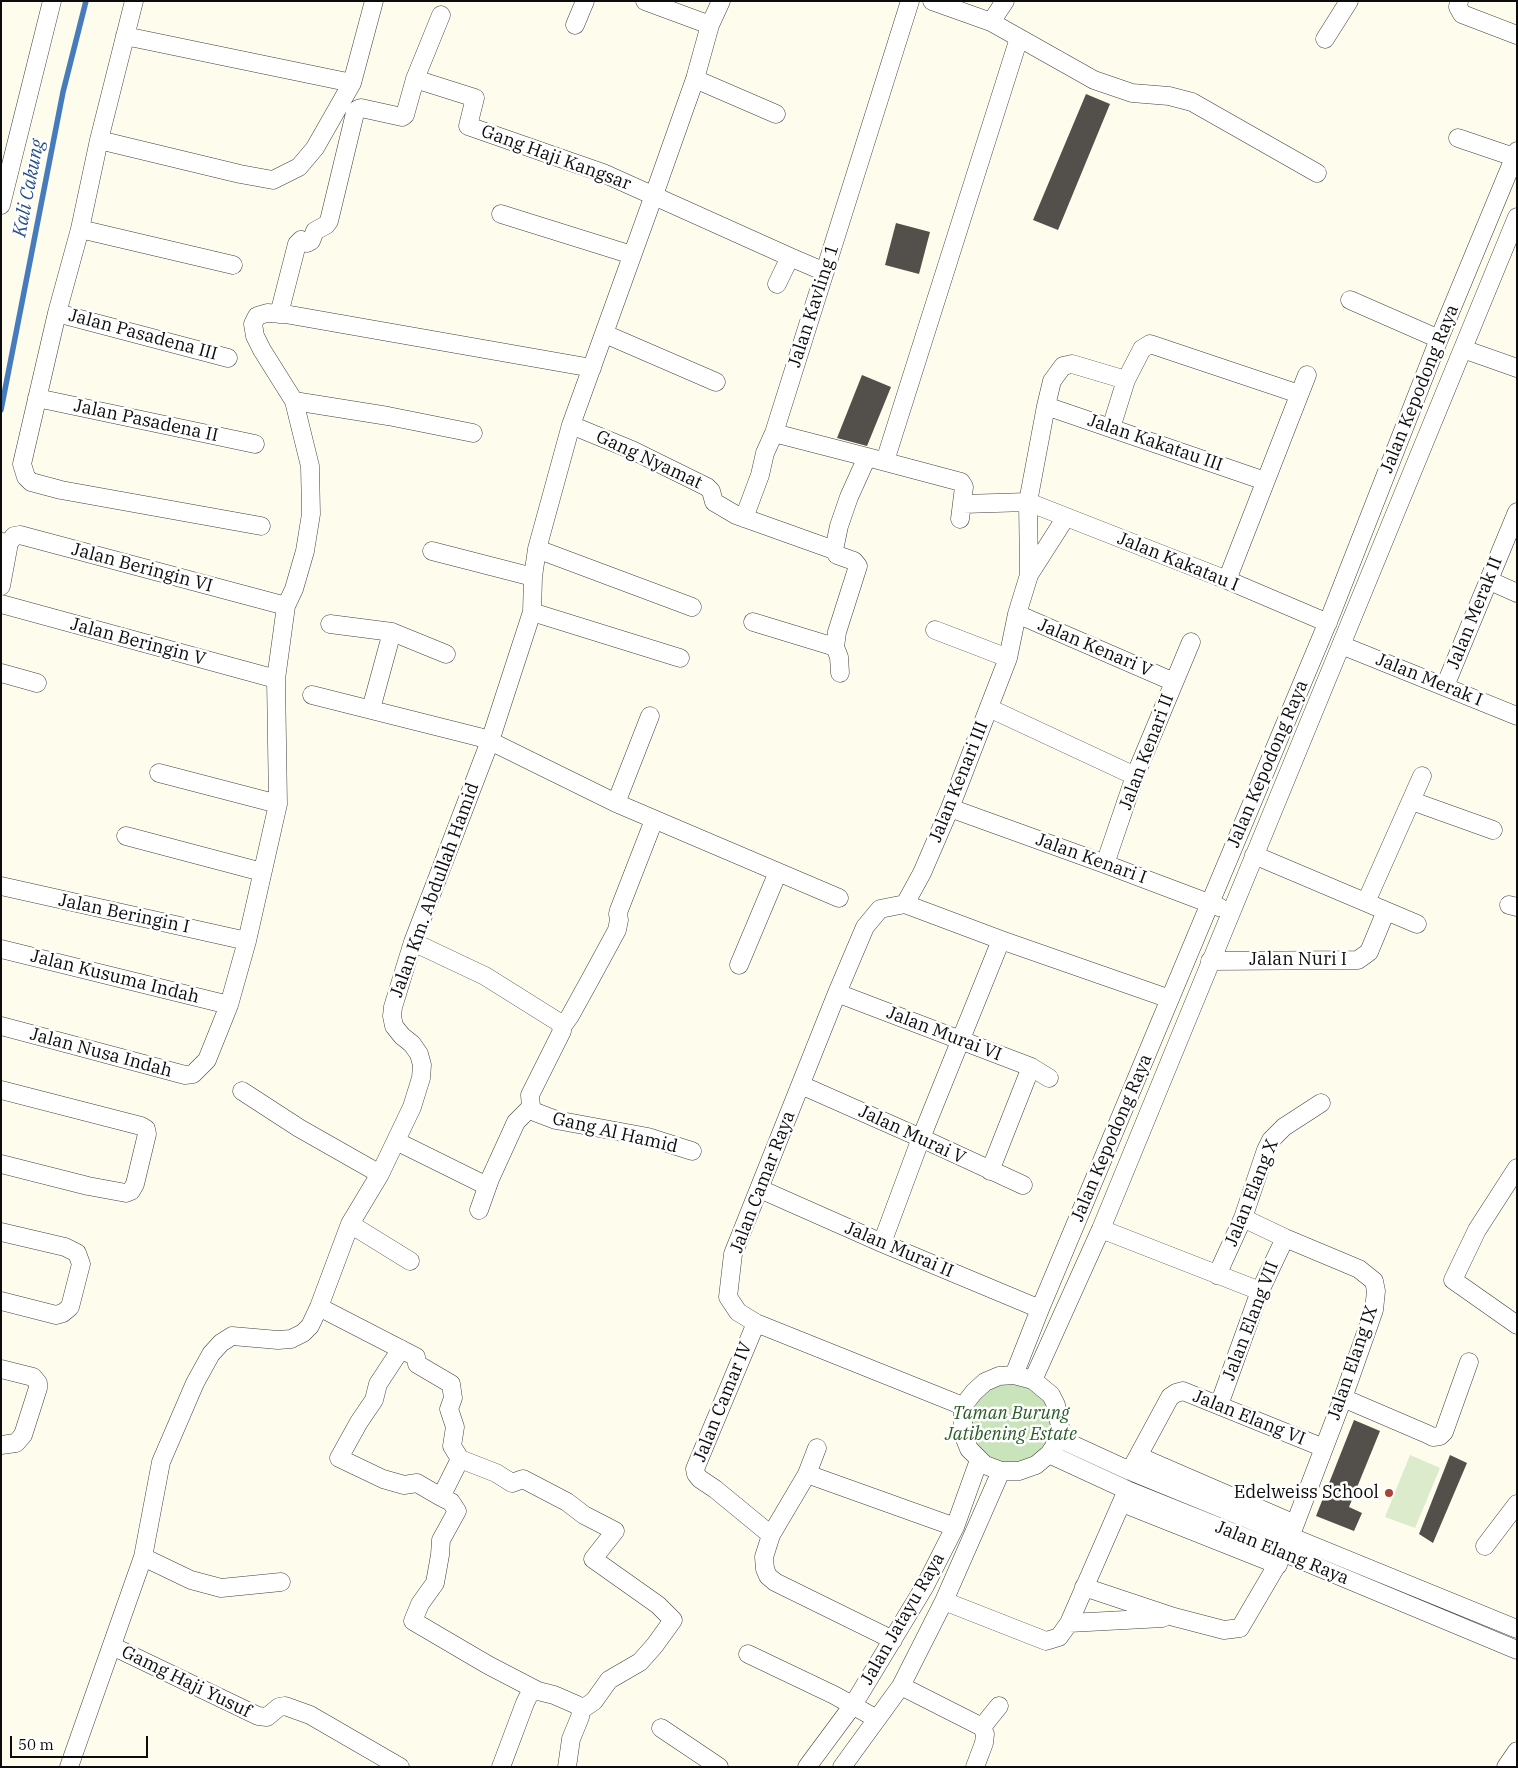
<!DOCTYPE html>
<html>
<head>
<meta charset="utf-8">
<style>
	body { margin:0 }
	#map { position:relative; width:1518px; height:1768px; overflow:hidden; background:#fdfced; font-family:"IBM Plex Serif",serif }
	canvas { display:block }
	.frame { position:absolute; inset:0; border:2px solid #0c0c0c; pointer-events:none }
	.scale { position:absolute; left:10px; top:1736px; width:138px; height:22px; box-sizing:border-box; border:2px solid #0c0c0c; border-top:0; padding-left:6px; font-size:15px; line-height:18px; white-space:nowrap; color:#0c0c0c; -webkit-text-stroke:4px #fff; paint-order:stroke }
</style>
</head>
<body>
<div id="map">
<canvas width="1518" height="1768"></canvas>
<div class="frame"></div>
<div class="scale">50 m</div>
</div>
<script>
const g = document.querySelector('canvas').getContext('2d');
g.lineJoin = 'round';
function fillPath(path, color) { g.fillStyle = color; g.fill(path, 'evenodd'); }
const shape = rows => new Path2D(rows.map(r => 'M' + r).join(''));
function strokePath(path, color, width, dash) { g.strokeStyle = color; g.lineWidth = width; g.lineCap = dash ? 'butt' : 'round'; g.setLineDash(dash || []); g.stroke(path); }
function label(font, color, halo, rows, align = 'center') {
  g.font = font + ' "IBM Plex Serif",serif'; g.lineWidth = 5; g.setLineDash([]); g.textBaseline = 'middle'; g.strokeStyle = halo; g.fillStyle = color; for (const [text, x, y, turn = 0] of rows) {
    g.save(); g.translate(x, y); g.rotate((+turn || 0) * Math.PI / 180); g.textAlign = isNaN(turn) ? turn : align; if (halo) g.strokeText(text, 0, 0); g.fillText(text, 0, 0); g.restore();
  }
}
const green = shape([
	'971 1424a40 40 0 1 1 80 0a40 40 0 1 1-80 0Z'
]);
const pitch = shape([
	[1410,1455,1440,1468,1415,1528,1385,1517]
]);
const stream = shape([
	[1,410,63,92,86,1]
]);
const building = shape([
	[1086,94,1110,104,1058,230,1033,220],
	[896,223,930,232,919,274,885,265],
	[862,375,891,387,867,446,837,438],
	[1354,1420,1380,1431,1349,1507,1362,1513,1354,1531,1316,1516],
	[1450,1455,1467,1463,1433,1543,1419,1534]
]);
const minor = shape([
	[134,1,99,140,80,229,57,313,22,464,26,477,31,482,61,490,261,526],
	[645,1,710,25],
	[932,1,991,22,1094,80,1132,93,1169,96,1192,102,1317,173],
	[1459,1,1458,7,1462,14,1517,35],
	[441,15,415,79,475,98,468,126,603,173,790,257,777,284],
	[991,22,1005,1],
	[575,25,585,1],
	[125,36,352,83],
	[1325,39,1349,1],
	[695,79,776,114],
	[1458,138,1514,157],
	[99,140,240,174,273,180,299,167,315,148,352,83,374,1],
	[1,205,52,1],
	[501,214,632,255],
	[80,229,233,265],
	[790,257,825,272],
	[1350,300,1439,339],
	[57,313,228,358],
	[279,314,297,244,301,240,307,243,311,241,315,231,326,225,329,221,355,113,358,109,361,108,402,117,405,115,415,79],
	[605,334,716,382],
	[1463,349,1517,368],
	[37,398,255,444],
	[294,401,388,416,473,433],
	[1046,406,1265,481],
	[571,425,632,450,707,487,711,491,714,502,736,515,834,550],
	[1111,428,1126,380,1142,349,1150,344,1299,394],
	[774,433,867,457],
	[885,461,1019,38],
	[963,504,1028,502,1227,580,1328,623],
	[744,518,760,475,765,453,774,433,910,1],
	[1,542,9,543,14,536,20,535,286,606],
	[537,549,692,607],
	[432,551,533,577],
	[1029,575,1028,502,1046,406,1052,381,1063,366,1072,364,1126,380],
	[1227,580,1307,375],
	[1488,580,1517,593],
	[1,586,9,543],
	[1,604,276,679],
	[532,612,680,658],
	[1017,614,1174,682],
	[753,622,835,647],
	[330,624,392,632,446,654],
	[935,630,1008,658],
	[1341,645,1517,716],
	[1,673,37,683],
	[840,673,839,657,835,647,837,632,858,566,854,561,837,555,834,550,839,526,849,497,867,457,961,482,964,487,960,519],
	[1445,686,1517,512],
	[312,695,479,737,490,741,616,803,839,898],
	[989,708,1135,776],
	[371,709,392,632],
	[159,773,278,804],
	[1412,801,1493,830],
	[616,803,650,716],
	[950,808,1105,864,1219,907],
	[126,836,262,872],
	[1254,855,1417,924],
	[1105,864,1135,776,1191,642],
	[1,886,247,941],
	[1366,902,1422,776],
	[905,904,880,909,865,927,837,993,733,1254,728,1297,738,1312,756,1323,963,1406],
	[905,904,922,873,950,808,1008,658,1017,614,1029,575,1066,517],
	[905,904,1001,940,1170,999],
	[1509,905,1517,907],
	[413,942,485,976,560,1023,562,1031,530,1095,531,1107,535,1112,556,1120,648,1137,692,1151],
	[1,949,229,1005],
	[1210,961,1358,960,1369,952,1386,911],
	[739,965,778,872],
	[837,993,1031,1067,1049,1078],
	[1,1026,185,1075,193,1074,207,1060,229,1005,247,941,278,804,276,679,286,606,294,589,305,551,311,514,310,466,294,401,262,350,255,336,253,324,257,316,267,313,285,314,592,368],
	[562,1027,570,1016,591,978,617,930,619,920,618,914,619,910,654,820],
	[801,1085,921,1138,1023,1185],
	[1,1090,141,1126,146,1129,147,1134,135,1184,131,1191,126,1193,88,1186,1,1164],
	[242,1091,299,1128,380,1174],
	[396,1141,487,1186],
	[1517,1168,1477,1230,1453,1280,1517,1325],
	[990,1171,1031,1067],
	[760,1189,882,1243,1040,1309],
	[479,1210,490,1179,516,1122,531,1107],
	[350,1224,410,1261],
	[1101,1229,1260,1291],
	[1,1232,65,1247,77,1253,81,1264,70,1307,63,1313,56,1315,1,1301],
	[882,1243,921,1138,1001,940],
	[1217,1275,1243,1218,1266,1150,1271,1140,1284,1127,1321,1103],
	[319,1307,416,1357,417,1364,451,1384,453,1398,449,1409,455,1427,452,1446,460,1459,441,1497,451,1502,457,1511,441,1540,440,1555,435,1583,420,1604,413,1621,488,1665,538,1691],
	[756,1323,695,1469,696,1474,700,1479,715,1489,771,1535],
	[401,1349,378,1384,374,1400,359,1422,339,1458,383,1479,404,1485,417,1483,441,1497],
	[1,1369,33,1377,38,1383,38,1388,23,1435,16,1443,1,1445],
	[1014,1375,1040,1309,1332,612,1439,339,1517,151],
	[1014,1375,1033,1380,1051,1395,1056,1405,1060,1427,1054,1447,1049,1454,1036,1465,1019,1471,1001,1471,985,1465,969,1449,963,1434,963,1406,974,1392,985,1382,999,1376,1014,1375],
	[1033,1380,1101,1229,1517,217],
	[1343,1398,1427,1434,1433,1437,1440,1436,1444,1432,1469,1362],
	[1219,1405,1260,1291,1285,1238],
	[1058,1438,1130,1471,1517,1629],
	[817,1448,807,1474,771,1535,764,1557,765,1569,768,1576,775,1582,893,1640],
	[1049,1454,1127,1490,1284,1553,1517,1650],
	[1138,1456,1295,1524],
	[460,1459,496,1473,512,1483,523,1479,567,1502,584,1515,615,1531,593,1559,658,1605,673,1620,655,1645,640,1662,609,1680,594,1701,581,1710],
	[1130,1471,1170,1397,1176,1393,1183,1391,1324,1448],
	[807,1474,955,1527],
	[1122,1503,1278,1565],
	[1485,1546,1517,1504],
	[143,1557,191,1580,221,1588,281,1582],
	[1084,1587,1174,1617,1224,1630,1240,1628,1284,1553,1343,1398,1374,1310,1376,1291,1374,1281,1359,1269,1285,1238,1243,1218],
	[944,1601,1046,1641,1059,1637,1069,1623,1127,1490],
	[1069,1623,1163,1618],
	[112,1646,258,1716,267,1717,279,1707,285,1706,310,1715,400,1767],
	[748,1654,834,1695,877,1719],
	[901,1686,982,1727],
	[661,1728,719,1767],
	[69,1767,143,1557,161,1462,195,1383,211,1354,221,1343,232,1336,278,1340,291,1339,303,1333,310,1326,319,1307,350,1224,380,1174,412,1107,421,1078,422,1065,419,1054,412,1044,402,1036,394,1026,392,1016,393,1007,413,942,490,741,532,612,533,577,537,549,571,425,654,195,695,79,710,25,721,1],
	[501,1767,525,1703,530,1693,538,1691,554,1695,577,1705,581,1710,580,1717,571,1739,567,1767],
	[807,1767,853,1705,925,1586,955,1527,979,1460],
	[842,1767,901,1686,944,1601,1001,1471],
	[975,1767,984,1743,985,1734,982,1727,999,1706],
	[1506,1767,1517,1751]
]);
const markers = [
	[1389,1493,5,"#aa4235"]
];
const streetNames = [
	["Gang Haji Kangsar",556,158,20],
	["Jalan Kavling 1",814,306,-72],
	["Jalan Pasadena III",143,335,15],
	["Jalan Kepodong Raya",1420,389,-68],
	["Jalan Pasadena II",146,421,12],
	["Jalan Kakatau III",1155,443,19],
	["Gang Nyamat",649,460,25],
	["Jalan Kakatau I",1178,562,22],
	["Jalan Beringin VI",142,568,15],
	["Jalan Merak II",1475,613,-68],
	["Jalan Beringin V",138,642,15],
	["Jalan Kenari V",1095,648,23],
	["Jalan Merak I",1429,680,22],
	["Jalan Kenari II",1147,752,-69],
	["Jalan Kepodong Raya",1268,764,-67],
	["Jalan Kenari III",959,782,-68],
	["Jalan Kenari I",1091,859,20],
	["Jalan Km. Abdullah Hamid",435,890,-70],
	["Jalan Beringin I",124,914,12],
	["Jalan Nuri I",1298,960],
	["Jalan Kusuma Indah",115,977,14],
	["Jalan Murai VI",944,1034,21],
	["Jalan Nusa Indah",101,1053,15],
	["Gang Al Hamid",615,1133,13],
	["Jalan Murai V",912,1135,25],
	["Jalan Kepodong Raya",1112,1138,-67],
	["Jalan Camar Raya",763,1182,-69],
	["Jalan Elang X",1252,1193,-68],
	["Jalan Murai II",899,1250,23],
	["Jalan Elang VII",1251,1321,-69],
	["Jalan Elang IX",1353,1363,-71],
	["Jalan Camar IV",723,1402,-68],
	["Jalan Elang VI",1249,1418,22],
	["Jalan Elang Raya",1282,1553,22],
	["Jalan Jatayu Raya",903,1619,-60],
	["Gamg Haji Yusuf",186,1682,26]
];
const parkNames = [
	["Taman Burung",1011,1414],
	["Jatibening Estate",1011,1435]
];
const poiNames = [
	["Edelweiss School",1379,1493]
];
const waterNames = [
	["Kali Cakung",29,188,-79]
];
fillPath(green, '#c9e3bb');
fillPath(pitch, '#dbebcb');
strokePath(stream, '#477cbc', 5.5);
fillPath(building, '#534f4a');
strokePath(minor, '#3f3f3f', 19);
strokePath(minor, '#fff', 18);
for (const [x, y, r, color] of markers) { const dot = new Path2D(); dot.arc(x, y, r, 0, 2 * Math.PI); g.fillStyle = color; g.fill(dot); strokePath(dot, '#fff', 2); }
label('18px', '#0c0c0c', '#fff', streetNames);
label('italic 18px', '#285b25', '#fff', parkNames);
label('18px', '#0c0c0c', '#fff', poiNames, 'right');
label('italic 19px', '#25508e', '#fff', waterNames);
</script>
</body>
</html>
